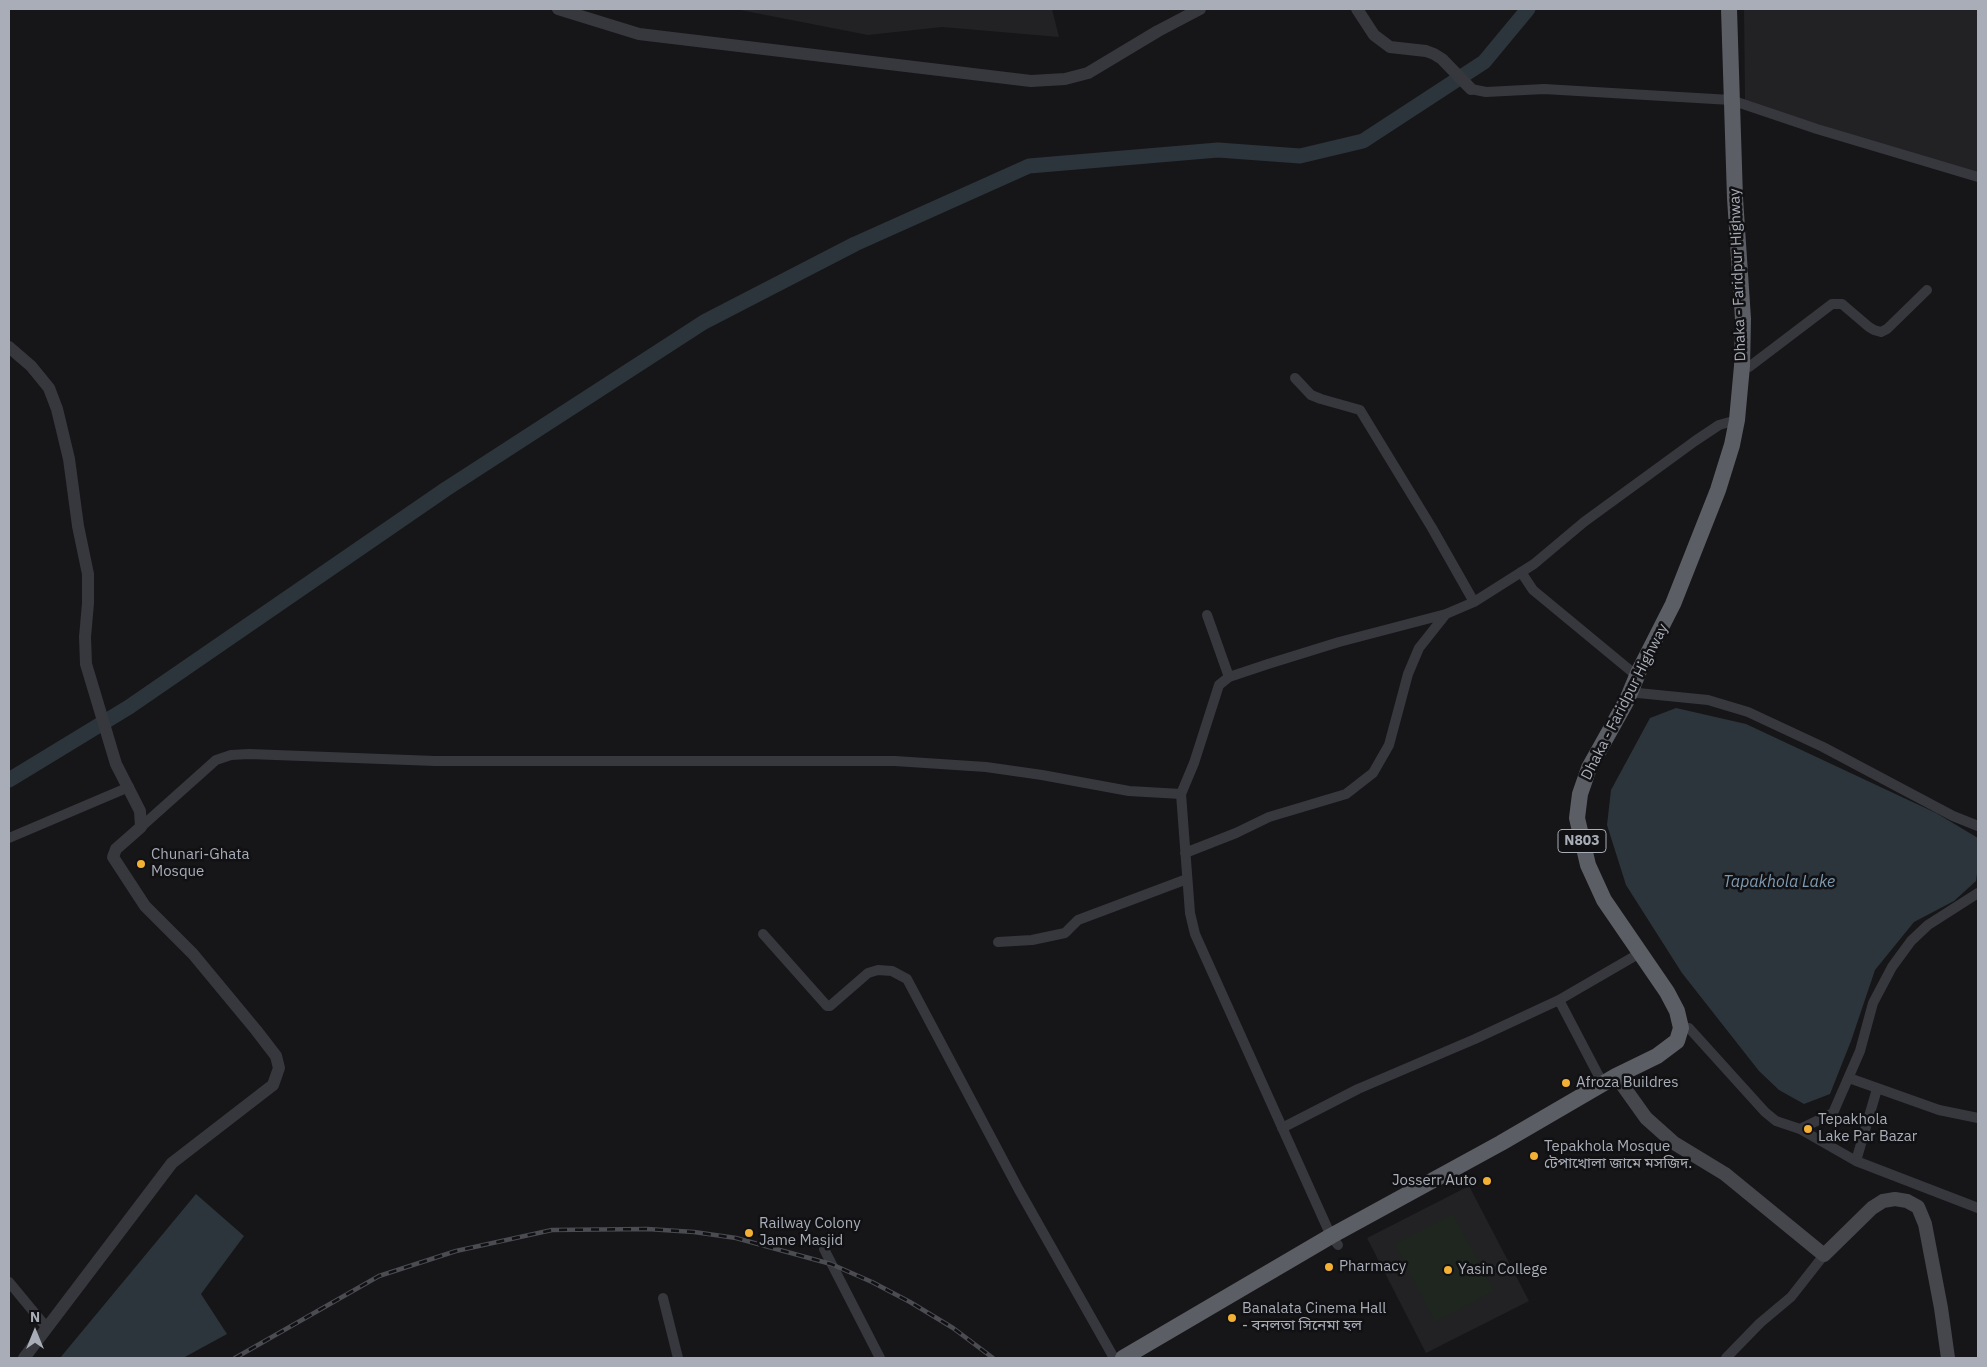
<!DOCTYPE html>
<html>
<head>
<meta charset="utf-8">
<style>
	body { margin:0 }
	#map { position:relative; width:1987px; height:1367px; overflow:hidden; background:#161618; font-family:"IBM Plex Sans",sans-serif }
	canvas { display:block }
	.frame { position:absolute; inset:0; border:10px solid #a8adb8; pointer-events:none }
	.north { position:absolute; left:10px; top:1307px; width:50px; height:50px; -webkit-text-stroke:4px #111113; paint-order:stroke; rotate:0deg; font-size:14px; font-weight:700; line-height:20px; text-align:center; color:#a8adb8 }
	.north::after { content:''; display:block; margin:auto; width:18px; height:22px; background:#a8adb8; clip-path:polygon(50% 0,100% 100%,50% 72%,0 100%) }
</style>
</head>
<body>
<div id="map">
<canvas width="1987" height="1367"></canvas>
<div class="frame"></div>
<div class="north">N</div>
</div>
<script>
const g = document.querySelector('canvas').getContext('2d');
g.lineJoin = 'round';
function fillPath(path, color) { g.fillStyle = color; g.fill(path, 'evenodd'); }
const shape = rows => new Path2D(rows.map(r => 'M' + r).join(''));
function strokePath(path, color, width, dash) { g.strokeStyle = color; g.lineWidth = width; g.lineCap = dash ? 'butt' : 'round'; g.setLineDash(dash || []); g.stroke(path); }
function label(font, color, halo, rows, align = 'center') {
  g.font = font + ' "IBM Plex Sans","Noto Sans Bengali",sans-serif'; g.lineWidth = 5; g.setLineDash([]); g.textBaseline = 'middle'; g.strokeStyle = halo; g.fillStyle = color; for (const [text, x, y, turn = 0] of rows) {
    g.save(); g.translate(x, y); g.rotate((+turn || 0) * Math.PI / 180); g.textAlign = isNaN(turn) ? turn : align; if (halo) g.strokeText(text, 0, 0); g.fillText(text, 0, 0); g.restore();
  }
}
const built = shape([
	[735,9,1052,9,1059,37,942,27,868,35],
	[1744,9,1978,9,1978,173,1917,156,1745,101],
	[1469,1186,1529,1301,1426,1353,1367,1238]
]);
const green = shape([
	[1453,1214,1494,1291,1435,1322,1395,1244]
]);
const water = shape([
	[1676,708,1746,724,1936,813,1978,838,1978,866,1976,881,1954,901,1914,922,1875,970,1851,1041,1830,1094,1804,1104,1779,1090,1759,1071,1682,973,1626,885,1607,825,1611,790,1650,718],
	[196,1194,244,1236,201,1294,227,1334,183,1358,60,1358]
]);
const river = shape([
	[9,780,129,707,446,489,704,322,855,244,1029,166,1218,150,1300,156,1363,141,1484,62,1528,9]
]);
const minor = shape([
	[1471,89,1486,92,1544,89,1731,100,1817,129,1978,177],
	[1749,367,1832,304,1842,304,1869,327,1874,330,1881,332,1887,329,1927,290],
	[1295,378,1311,395,1321,399,1360,410,1432,528,1474,602],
	[1521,572,1533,590,1637,676],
	[1207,615,1229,677],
	[1638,693,1708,700,1748,712,1823,747,1953,816,1978,826],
	[141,827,216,760,231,755,249,754,435,761,895,761,986,767,1042,775,1129,791,1181,794],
	[9,838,129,787],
	[1185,853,1236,833,1269,817,1346,794,1373,773,1389,745,1408,674,1419,648,1446,614],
	[763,934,827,1006,830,1006,868,973,878,970,892,971,907,979,1019,1190,1114,1358],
	[998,942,1032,940,1065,933,1078,920,1187,879],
	[1559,1000,1603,1084],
	[1689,1028,1765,1112,1776,1121,1800,1129,1833,1113,1860,1051,1873,1003,1892,967,1911,941,1928,925,1978,893],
	[1849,1078,1939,1110,1978,1118],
	[1282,1128,1358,1089,1475,1039,1559,1000,1640,953],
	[1800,1129,1856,1161,1978,1208],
	[1856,1161,1877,1089],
	[1338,1245,1331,1236,1195,934,1190,913,1181,794,1194,763,1219,685,1229,677,1268,664,1339,642,1446,614,1474,602,1534,564,1584,522,1695,441,1719,425,1737,420],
	[824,1249,880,1358],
	[9,1282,47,1328],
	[663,1298,678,1358],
	[1726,1358,1760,1323,1791,1297,1824,1255]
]);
const tertiary = shape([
	[558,9,639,34,1031,81,1065,79,1088,73,1158,31,1200,9],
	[1357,9,1374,35,1390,47,1426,51,1434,54,1442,59,1471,89],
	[9,347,31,366,49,388,57,409,69,459,78,526,88,574,88,603,85,637,86,664,116,764,140,811,141,827,116,849,113,857,145,906,193,954,256,1030,276,1056,279,1068,273,1085,172,1163,24,1358]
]);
const secondary = shape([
	[1616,1076,1646,1118,1674,1143,1725,1174,1824,1255,1872,1208,1883,1201,1895,1199,1907,1201,1918,1207,1925,1224,1941,1308,1948,1358]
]);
const trunk = shape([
	[1123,1358,1331,1236,1501,1143,1616,1076,1657,1056,1677,1041,1681,1028,1677,1011,1667,992,1604,900,1588,865,1577,818,1580,794,1589,768,1627,700,1639,671,1673,604,1718,490,1732,445,1737,420,1742,366,1743,319,1735,198,1729,9]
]);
const rail = shape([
	[235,1358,379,1276,456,1251,552,1230,647,1229,694,1232,736,1238,831,1264,872,1282,910,1302,953,1328,993,1358]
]);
const markers = [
	[141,864,5,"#f2b134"],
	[1566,1083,5,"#f2b134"],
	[1808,1129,5,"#f2b134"],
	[1534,1156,5,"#f2b134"],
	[1487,1181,5,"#f2b134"],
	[749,1233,5,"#f2b134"],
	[1329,1267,5,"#f2b134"],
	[1448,1270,5,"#f2b134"],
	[1232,1318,5,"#f2b134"]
];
const shields = [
	[1582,841,48]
];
const shieldNames = [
	["N803",1582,841]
];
const streetNames = [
	["Dhaka - Faridpur Highway",1738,275,-92],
	["Dhaka - Faridpur Highway",1625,702,-63]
];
const poiNames = [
	["Chunari-Ghata",151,855],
	["Mosque",151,872],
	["Afroza Buildres",1576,1083],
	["Tepakhola",1818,1120],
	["Lake Par Bazar",1818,1137],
	["Tepakhola Mosque",1544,1147],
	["টেপাখোলা জামে মসজিদ.",1544,1164],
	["Josserr Auto",1477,1181,"right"],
	["Railway Colony",759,1224],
	["Jame Masjid",759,1241],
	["Pharmacy",1339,1267],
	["Yasin College",1458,1270],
	["Banalata Cinema Hall",1242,1309],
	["- বনলতা সিনেমা হল",1242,1326]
];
const waterNames = [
	["Tapakhola Lake",1779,882]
];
fillPath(built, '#222225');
fillPath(green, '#1e261f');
fillPath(water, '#2c353c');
strokePath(river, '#2c353c', 15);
strokePath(minor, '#37383d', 10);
strokePath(tertiary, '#37383d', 12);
strokePath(secondary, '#45474d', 14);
strokePath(trunk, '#5b5e65', 16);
strokePath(rail, '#4a4c52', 4.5);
strokePath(rail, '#111113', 2.5, [8]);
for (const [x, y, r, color] of markers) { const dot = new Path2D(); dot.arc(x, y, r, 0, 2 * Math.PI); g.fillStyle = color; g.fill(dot); strokePath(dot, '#111113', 2); }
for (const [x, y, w] of shields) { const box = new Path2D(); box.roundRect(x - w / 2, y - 11.5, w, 23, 4); g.fillStyle = '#111113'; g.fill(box); strokePath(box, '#a8adb8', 1); }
label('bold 14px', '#a8adb8', null, shieldNames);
label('15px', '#a8adb8', '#111113', streetNames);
label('15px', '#a8adb8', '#111113', poiNames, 'left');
label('italic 16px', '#7f9bb3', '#111113', waterNames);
</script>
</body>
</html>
